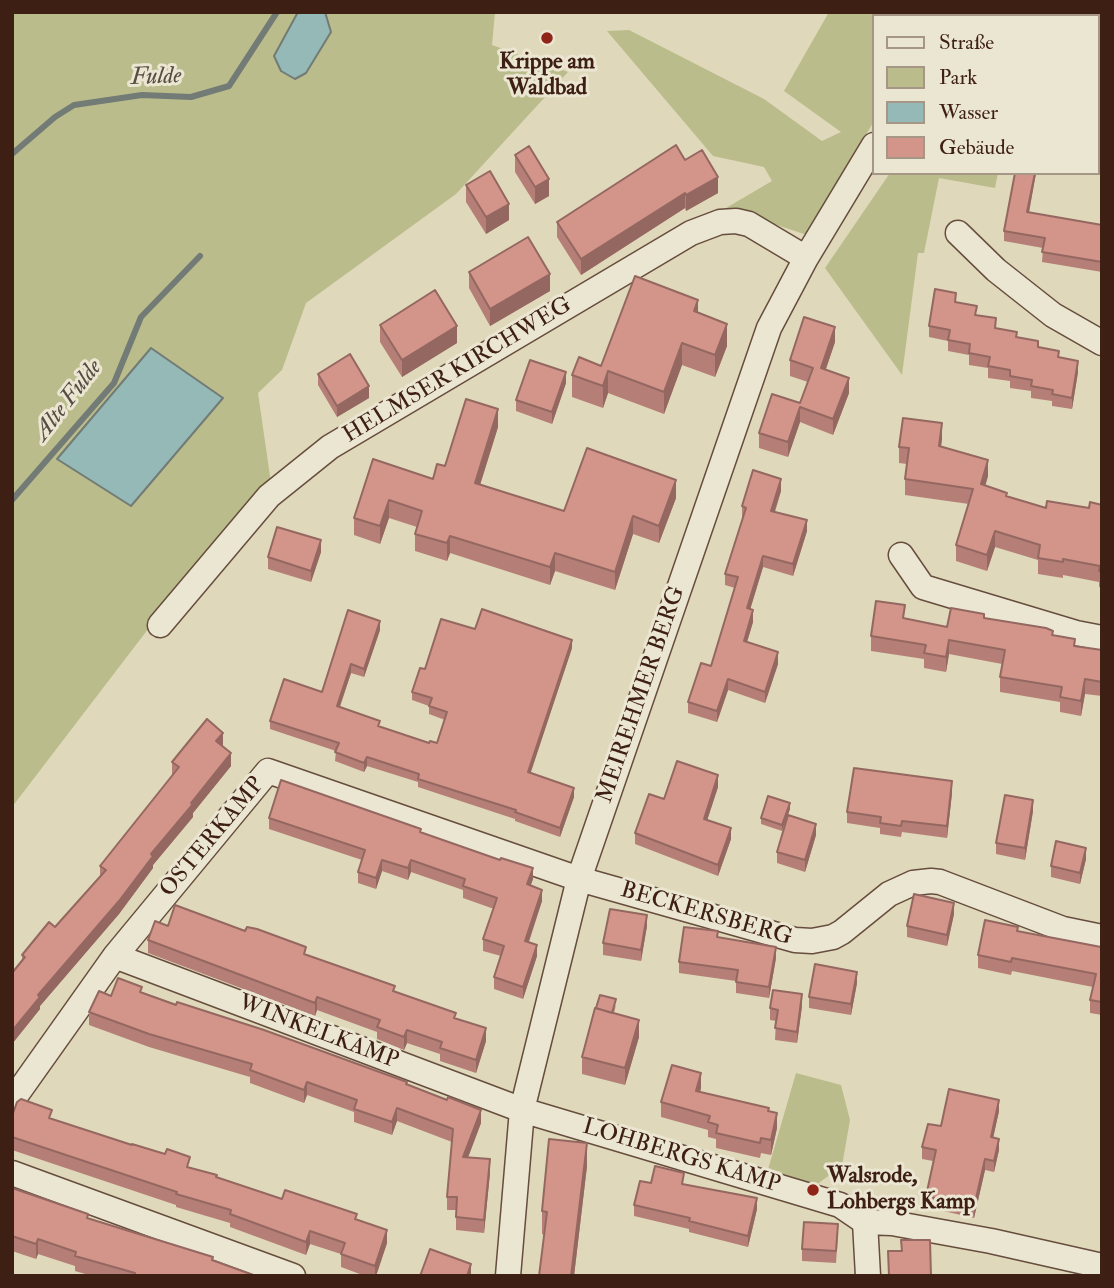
<!DOCTYPE html>
<html>
<head>
<meta charset="utf-8">
<style>
	body { margin:0 }
	#map { position:relative; width:1114px; height:1288px; overflow:hidden; background:#e0d8ba; font-family:"IM FELL Double Pica",serif }
	canvas { display:block }
	.frame { position:absolute; inset:0; border:14px solid #3e1f13; pointer-events:none }
	.legend { position:absolute; left:872px; top:14px; width:228px; height:161px; box-sizing:border-box; background:#ebe6d2; border:2px solid #a69686; margin:0; padding:9px 12px; list-style:none; font-size:21px; color:#3e1f13 }
	.legend li { display:flex; align-items:center; gap:14px; height:35px }
	.legend b { width:35px; border:2px solid #a69686 }
</style>
</head>
<body>
<div id="map">
<canvas width="1114" height="1288"></canvas>
<div class="frame"></div>
<ul class="legend">
<li><b style="height:9px;background:#ebe6d2"></b>Straße</li>
<li><b style="height:19px;background:#babc8b"></b>Park</li>
<li><b style="height:19px;background:#95b9b6"></b>Wasser</li>
<li><b style="height:19px;background:#d3948a"></b>Gebäude</li>
</ul>
</div>
<script>
const g = document.querySelector('canvas').getContext('2d');
g.lineJoin = 'round';
function fillPath(path, color) { g.fillStyle = color; g.fill(path, 'evenodd'); }
const shape = rows => new Path2D(rows.map(r => 'M' + r).join(''));
function strokePath(path, color, width, dash) { g.strokeStyle = color; g.lineWidth = width; g.lineCap = dash ? 'butt' : 'round'; g.setLineDash(dash || []); g.stroke(path); }
function label(font, color, halo, rows, align = 'center') {
  g.font = font + ' "IM FELL Double Pica",serif'; g.lineWidth = 6; g.setLineDash([]); g.textBaseline = 'middle'; g.strokeStyle = halo; g.fillStyle = color; for (const [text, x, y, turn = 0] of rows) {
    g.save(); g.translate(x, y); g.rotate((+turn || 0) * Math.PI / 180); g.textAlign = isNaN(turn) ? turn : align; if (halo) g.strokeText(text, 0, 0); g.fillText(text, 0, 0); g.restore();
  }
}
const green = shape([
	[12,12,495,12,492,45,568,72,456,194,306,303,282,370,258,393,271,483,168,603,12,807],
	[829,12,937,12,935,16,874,16,874,121,807,235,726,208,772,181,764,167,713,156,607,31,629,30,764,99,822,141,841,132,784,91],
	[890,173,998,173,995,188,939,178,924,253,918,253,902,375,825,268],
	[796,1073,841,1085,850,1120,842,1166,816,1185,767,1173]
]);
const water = shape([
	[298,12,325,12,331,32,306,73,295,79,281,71,274,56,298,12],
	[151,348,223,398,131,506,57,459,151,348]
]);
const stream = shape([
	[12,154,55,117,74,105,142,95,191,97,229,86,277,12],
	[12,500,114,383,141,317,200,256]
]);
const street = shape([
	[951,16,953,12],
	[958,233,996,270,1053,315,1102,343],
	[901,555,923,587,1076,633,1102,638],
	[160,625,269,496,330,447,691,233,720,222,736,221,749,224,806,258],
	[115,956,522,1110,840,1205,865,1222],
	[12,1101,115,956,268,771,579,879,795,940,812,941,833,937,842,932,889,894,913,883,931,881,940,882,1063,929,1102,937],
	[12,1173,293,1276],
	[865,1222,892,1223,991,1241,1102,1266],
	[865,1222,868,1276],
	[508,1276,522,1110,579,879,769,328,806,258,874,145]
]);
const wall = shape([
	[1002,12,1102,12,1102,25,1098,25,1098,16,1002,16],
	[1098,85,1102,85,1102,143,1098,144],
	[515,155,549,196,535,204,515,172],
	[685,160,718,193,686,211,685,208,581,275,557,237,557,222],
	[1015,173,1036,173,1029,213,1102,225,1102,272,1042,262,1043,248,1004,241,1004,231],
	[466,185,509,220,486,234,466,202],
	[469,272,550,291,490,326,469,288],
	[956,302,996,329,1059,357,1078,372,1072,409,1052,406,1052,401,1031,398,1031,391,1010,388,1010,381,988,378,988,368,969,365,969,355,948,351,948,341,929,337,929,326],
	[698,313,727,346,715,377,682,365,664,414,608,393,603,408,572,397,572,375,601,366],
	[380,325,457,343,402,377,380,342],
	[835,342,826,369,849,393,833,435,800,422,788,457,759,448,759,433,800,403,808,382,790,376,790,360],
	[318,374,369,398,337,417,318,385],
	[566,383,552,424,516,411,516,400],
	[498,427,480,485,564,511,676,498,659,543,633,534,615,590,555,571,550,585,450,553,447,561,415,551,415,534,417,527,389,518,380,544,354,535,354,518,433,479,445,466],
	[942,439,941,446,988,476,985,486,1007,496,1046,508,1089,508,1102,505,1102,588,1099,587,1099,582,1063,575,1063,578,1038,574,1038,560,995,547,987,571,956,561,956,545,969,504,905,495,905,479,907,464,899,463,899,447],
	[781,491,775,512,807,531,793,576,763,567,750,609,753,622,747,642,778,664,765,703,728,690,717,722,688,713,688,702,711,666,735,588,725,585,725,574,743,518,742,518,742,506],
	[321,552,311,582,268,569,268,557],
	[984,618,1053,635,1075,646,1102,650,1102,696,1085,694,1081,716,1060,712,1060,702,1000,692,1000,677,1002,664,949,654,946,672,924,668,924,659,871,651,871,636,905,619,947,627],
	[475,629,572,648,530,773,574,797,560,837,515,821,515,819,418,787,418,782,367,766,364,772,335,761,336,751,270,729,270,721,322,692,380,630,364,677,351,673,340,707,380,727,429,743,437,743,445,720,429,714,429,706,412,700,412,692,425,669],
	[223,745,222,746,231,766,193,813,193,817,153,865,153,868,119,914,40,1006,40,1009,12,1044,12,973,22,961,22,955,55,927,100,877,100,866,173,775,172,774,172,762],
	[718,787,707,820,731,839,718,876,635,844,635,833,664,799],
	[952,793,947,838,902,832,901,837,880,834,880,828,847,823,847,812],
	[790,809,782,831,761,824,761,818],
	[1033,811,1025,860,996,854,996,843],
	[269,818,421,833,533,879,530,886,542,901,529,942,537,956,523,999,494,989,494,977,501,956,483,951,483,939,494,909,463,898,463,890,411,872,408,880,382,871,376,889,358,883,358,872,362,860,269,829],
	[816,835,805,872,777,863,777,852],
	[1086,859,1080,884,1051,877,1051,866],
	[954,914,947,946,907,937,907,926],
	[168,926,245,931,306,954,456,1018,486,1041,476,1073,440,1061,440,1054,407,1043,404,1050,377,1039,377,1032,317,1010,315,1016,148,953,148,940],
	[647,926,641,961,603,955,603,943],
	[1018,931,1101,947,1102,946,1102,1015,1090,1013,1090,1000,1093,987,1012,971,1011,975,978,968,978,955],
	[718,938,776,958,769,998,736,993,736,981,679,973,679,962],
	[857,983,851,1015,809,1008,809,997],
	[142,992,407,1085,481,1123,468,1158,490,1173,484,1233,456,1230,456,1210,447,1210,447,1197,452,1142,397,1121,392,1135,354,1122,354,1112,307,1095,304,1103,250,1083,250,1077,149,1047,89,1025,89,1012,111,996],
	[616,1005,614,1013,639,1037,625,1085,582,1074,582,1057],
	[802,1006,797,1043,775,1040,776,1021,770,1020,770,1008],
	[701,1088,700,1092,769,1111,777,1128,771,1155,761,1153,760,1158,716,1148,716,1139,708,1137,708,1130,661,1117,661,1102],
	[999,1111,993,1137,999,1150,994,1172,985,1170,974,1218,926,1207,926,1196,933,1161,922,1159,922,1147,941,1126],
	[12,1116,52,1119,217,1177,282,1199,357,1220,387,1243,376,1276,365,1276,341,1267,341,1254,310,1244,306,1255,230,1227,230,1223,176,1207,176,1205,12,1150],
	[587,1166,574,1276,539,1276,544,1235,542,1234,542,1211],
	[651,1183,684,1184,757,1209,748,1247,689,1232,689,1229,634,1216,634,1205],
	[12,1188,88,1218,256,1276,92,1276,75,1271,75,1266,38,1254,36,1259,12,1251],
	[838,1235,836,1263,802,1261,802,1249]
]);
const shadedWall = shape([
	[1035,173,1036,173,1027,222,1027,212],
	[718,177,718,193,686,211,686,195],
	[549,179,549,196,535,204,535,187],
	[685,193,685,208,581,275,581,259],
	[509,204,509,220,486,234,486,217],
	[550,274,550,291,490,326,490,309],
	[698,300,698,322,694,311],
	[727,324,727,346,715,377,715,355],
	[457,326,457,343,402,377,402,360],
	[835,327,835,342,821,383,821,368],
	[682,343,682,365,664,414,664,392],
	[1078,361,1078,372,1072,409,1072,398],
	[608,371,608,393,603,408,603,386],
	[566,372,566,383,552,424,552,412],
	[849,378,849,393,833,435,833,419],
	[369,386,369,398,337,417,337,406],
	[800,407,800,422,788,457,788,442],
	[498,409,498,427,475,501,475,483],
	[942,423,942,439,939,461,939,446],
	[988,460,988,476,981,500,981,484],
	[781,479,781,491,771,522,771,511],
	[676,480,676,498,659,543,659,526],
	[389,500,389,518,380,544,380,526],
	[633,516,633,534,615,590,615,572],
	[807,520,807,531,793,576,793,564],
	[995,531,995,547,987,571,987,555],
	[450,536,450,553,447,561,447,543],
	[321,540,321,552,311,582,311,571],
	[555,553,555,571,550,585,550,567],
	[763,556,763,567,747,620,747,608],
	[753,610,753,622,744,652,744,641],
	[380,621,380,630,364,677,364,669],
	[572,640,572,648,528,781,528,772],
	[949,640,949,654,946,672,946,657],
	[778,652,778,664,765,703,765,692],
	[351,664,351,673,337,714,337,706],
	[728,679,728,690,717,722,717,711],
	[1085,679,1085,694,1081,716,1081,701],
	[223,733,223,745,216,753,216,741],
	[231,753,231,766,193,813,193,817,153,865,153,868,119,914,40,1006,40,1009,12,1044,12,1031,38,995],
	[367,757,367,766,364,772,364,763],
	[718,775,718,787,704,830,704,819],
	[952,781,952,793,947,838,947,826],
	[574,788,574,797,560,837,560,828],
	[1033,800,1033,811,1025,860,1025,848],
	[790,803,790,809,782,831,782,825],
	[816,824,816,835,805,872,805,860],
	[731,828,731,839,718,876,718,865],
	[1086,848,1086,859,1080,884,1080,873],
	[382,860,382,871,376,889,376,878],
	[411,860,411,872,408,880,408,868],
	[533,868,533,879,527,896,527,884],
	[542,890,542,901,525,952,525,941],
	[954,903,954,914,947,946,947,935],
	[647,915,647,926,641,961,641,950],
	[537,945,537,956,523,999,523,987],
	[776,947,776,958,769,998,769,987],
	[857,972,857,983,851,1015,851,1004],
	[802,994,802,1006,797,1043,797,1032],
	[317,997,317,1010,315,1016,315,1003],
	[639,1020,639,1037,625,1085,625,1068],
	[486,1028,486,1041,476,1073,476,1060],
	[407,1030,407,1043,404,1050,404,1037],
	[701,1073,701,1088,696,1106,696,1091],
	[307,1082,307,1095,304,1103,304,1090],
	[999,1100,999,1111,991,1148,991,1137],
	[397,1108,397,1121,392,1135,392,1122],
	[481,1110,481,1123,463,1170,463,1157],
	[777,1113,777,1128,771,1155,771,1140],
	[999,1139,999,1150,994,1172,994,1161],
	[587,1143,587,1166,574,1276,571,1276],
	[490,1159,490,1173,484,1233,484,1220],
	[985,1159,985,1170,974,1218,974,1207],
	[757,1198,757,1209,748,1247,748,1236],
	[387,1230,387,1243,376,1276,375,1276,375,1266],
	[310,1231,310,1244,306,1255,306,1242],
	[38,1239,38,1254,36,1259,36,1244],
	[471,1264,471,1276,467,1276]
]);
const building = shape([
	[1003,12,1102,12,1102,14,1070,16,1003,16,1003,12],
	[1098,85,1102,85,1102,132,1098,133,1098,85],
	[676,145,685,160,702,150,718,177,686,195,685,193,581,259,557,222,676,145],
	[529,146,549,179,535,187,515,155,529,146],
	[490,171,509,204,486,217,466,185,490,171],
	[1015,173,1035,173,1027,212,1102,225,1102,262,1042,252,1045,238,1004,231,1015,173],
	[528,237,550,274,490,309,469,272,528,237],
	[635,276,698,300,694,311,727,324,715,355,682,343,664,392,608,371,603,386,572,375,579,357,601,366,635,276],
	[935,289,956,293,955,302,977,306,975,315,996,318,995,328,1017,332,1016,337,1038,341,1038,347,1059,351,1058,357,1078,361,1072,398,1052,394,1053,390,1031,386,1032,380,1010,376,1010,370,988,366,990,357,969,353,970,344,948,340,950,330,929,326,935,289],
	[435,290,457,326,402,360,380,325,435,290],
	[804,317,835,327,821,368,849,378,833,419,800,407,788,442,759,433,772,394,800,403,813,368,790,360,804,317],
	[350,354,369,386,337,406,318,374,350,354],
	[530,360,566,372,552,412,516,400,530,360],
	[466,399,498,409,475,483,564,511,587,448,676,480,659,526,633,516,615,572,555,553,550,567,450,536,447,543,415,534,422,511,389,500,380,526,354,518,373,459,433,479,437,464,445,466,466,399],
	[903,418,942,423,939,446,988,460,981,484,1007,493,1006,496,1046,508,1047,501,1089,508,1090,502,1102,505,1102,572,1099,571,1100,566,1063,559,1063,562,1038,558,1040,545,995,531,987,555,956,545,973,489,905,479,909,448,899,447,903,418],
	[753,470,781,479,771,511,807,520,793,564,763,556,747,608,753,610,744,641,778,652,765,692,728,679,717,711,688,702,701,663,711,666,738,577,725,574,746,508,742,506,753,470],
	[277,527,321,540,311,571,268,557,277,527],
	[876,601,905,605,903,618,947,627,951,608,984,614,984,618,1046,628,1053,631,1052,635,1075,639,1074,646,1102,650,1102,682,1085,679,1081,701,1060,697,1062,687,1000,677,1005,650,949,640,946,657,924,653,926,645,871,636,876,601],
	[482,609,572,640,528,772,574,788,560,828,515,812,516,810,418,779,419,774,367,757,364,763,335,752,339,743,270,721,284,679,322,692,348,610,380,621,364,669,351,664,337,706,380,721,378,726,429,743,430,741,437,743,447,712,429,706,432,698,412,692,420,668,425,669,441,619,475,629,482,609],
	[207,719,223,733,216,741,231,753,191,803,193,804,151,854,153,856,119,901,38,995,40,997,12,1031,12,973,25,957,22,955,49,922,55,927,106,870,100,866,179,767,172,762,207,719],
	[677,761,718,775,704,819,731,828,718,865,635,833,649,794,664,799,677,761],
	[854,768,952,781,947,826,902,821,901,826,880,823,881,817,847,812,854,768],
	[281,780,421,829,420,832,500,860,501,858,533,868,527,884,542,890,525,941,537,945,523,987,494,977,504,946,483,939,497,898,463,886,465,879,411,860,408,868,382,860,376,878,358,872,365,850,269,818,281,780],
	[1005,795,1033,800,1025,848,996,843,1005,795],
	[768,796,790,803,782,825,761,818,768,796],
	[788,815,816,824,805,860,777,852,788,815],
	[1056,841,1086,848,1080,873,1051,866,1056,841],
	[914,894,954,903,947,935,907,926,914,894],
	[175,905,245,931,247,927,257,929,306,947,304,954,395,986,393,991,456,1013,454,1018,486,1028,476,1060,440,1048,442,1042,407,1030,404,1037,377,1027,380,1020,317,997,315,1003,148,940,155,921,168,926,175,905],
	[610,909,647,915,641,950,603,943,610,909],
	[985,920,1018,927,1017,931,1101,947,1102,946,1102,1002,1090,1000,1096,974,1012,958,1011,962,978,955,985,920],
	[684,927,718,931,717,937,776,947,769,987,736,982,738,970,679,962,684,927],
	[815,964,857,972,851,1004,809,997,815,964],
	[118,978,142,987,140,992,176,1005,177,1002,264,1030,407,1082,406,1084,447,1100,448,1097,481,1110,463,1157,490,1159,484,1220,456,1217,457,1197,447,1197,453,1129,397,1108,392,1122,354,1109,357,1100,307,1082,304,1090,250,1070,252,1064,149,1034,89,1012,99,991,111,996,118,978],
	[773,990,802,994,797,1032,775,1028,778,1010,770,1008,773,990],
	[600,995,616,999,612,1013,596,1008,600,995],
	[595,1008,639,1020,625,1068,582,1057,595,1008],
	[672,1065,701,1073,696,1091,769,1108,768,1111,777,1113,771,1140,761,1138,760,1143,716,1133,718,1125,708,1122,710,1116,661,1102,672,1065],
	[949,1089,999,1100,991,1137,999,1139,994,1161,985,1159,974,1207,926,1196,936,1150,922,1147,928,1124,941,1126,949,1089],
	[21,1099,52,1110,49,1118,132,1145,132,1144,165,1154,167,1149,190,1157,187,1167,217,1175,216,1177,282,1199,285,1190,357,1214,355,1219,387,1230,375,1266,341,1254,345,1243,310,1231,306,1242,230,1214,231,1210,176,1194,177,1192,12,1137,12,1116,17,1102,21,1099],
	[549,1139,587,1143,571,1276,539,1276,547,1212,542,1211,549,1139],
	[655,1166,684,1173,682,1184,757,1198,748,1236,689,1221,690,1218,634,1205,640,1181,651,1183,655,1166],
	[12,1188,88,1214,87,1218,213,1257,212,1260,256,1276,134,1276,135,1273,75,1256,76,1252,38,1239,36,1244,12,1236,12,1188],
	[804,1222,838,1224,836,1251,802,1249,804,1222],
	[901,1240,930,1240,931,1276,889,1276,888,1251,902,1251,901,1240],
	[430,1249,471,1264,467,1276,420,1276,430,1249]
]);
const markers = [
	[547,38,7,"#8f2418"],
	[813,1190,7,"#8f2418"]
];
const poiNames = [
	["Krippe am",547,63],
	["Waldbad",547,89],
	["Walsrode,",827,1177,"left"],
	["Lohbergs Kamp",827,1203,"left"]
];
const streetNames = [
	["HELMSER KIRCHWEG",458,371,-31],
	["MEIREHMER BERG",642,695,-71],
	["OSTERKAMP",213,838,-50],
	["BECKERSBERG",706,915,16],
	["WINKELKAMP",318,1033,21],
	["LOHBERGS KAMP",681,1157,17]
];
const waterNames = [
	["Fulde",156,78,-2],
	["Alte Fulde",69,401,-52]
];
fillPath(green, '#babc8b');
fillPath(water, '#95b9b6');
strokePath(water, '#727b75', 2);
strokePath(stream, '#727b75', 6);
strokePath(street, '#664d3d', 27);
strokePath(street, '#ebe6d2', 24);
fillPath(wall, '#b57f77');
fillPath(shadedWall, '#946861');
fillPath(building, '#d3948a');
strokePath(building, '#946861', 2);
for (const [x, y, r, color] of markers) { const dot = new Path2D(); dot.arc(x, y, r, 0, 2 * Math.PI); g.fillStyle = color; g.fill(dot); strokePath(dot, '#ebe6d2', 2.5); }
label('bold 23px', '#3e1f13', '#ebe6d2', poiNames);
label('23px', '#3e1f13', '#ebe6d2', streetNames);
label('italic 24px', '#584d44', '#ebe6d2', waterNames);
</script>
</body>
</html>
